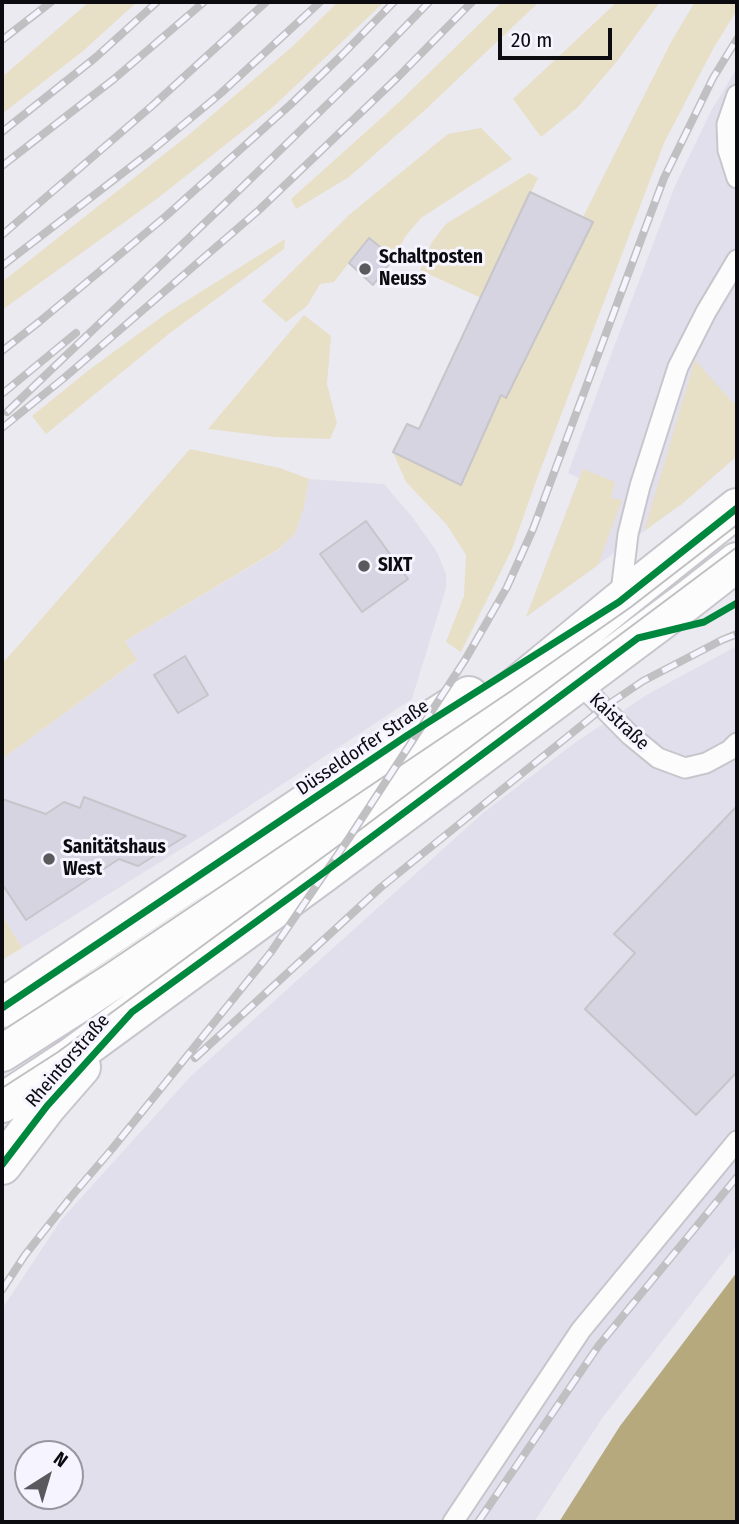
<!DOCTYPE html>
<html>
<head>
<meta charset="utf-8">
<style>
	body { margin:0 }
	#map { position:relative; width:739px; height:1524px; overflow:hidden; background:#ebeaf0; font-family:"Fira Sans Condensed",sans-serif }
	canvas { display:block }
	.frame { position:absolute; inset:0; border:4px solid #0c0b10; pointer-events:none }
	.north { position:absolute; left:14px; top:1440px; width:70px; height:70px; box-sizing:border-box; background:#f6f4ff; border:2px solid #98979f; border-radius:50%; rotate:37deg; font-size:19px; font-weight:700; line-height:28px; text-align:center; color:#0c0b10 }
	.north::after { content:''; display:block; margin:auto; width:24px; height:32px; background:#5a595e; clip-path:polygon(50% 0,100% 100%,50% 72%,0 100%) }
	.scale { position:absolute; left:498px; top:28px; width:114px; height:32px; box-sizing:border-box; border:4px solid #0c0b10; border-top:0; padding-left:9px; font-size:21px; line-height:24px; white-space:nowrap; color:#0c0b10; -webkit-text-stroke:5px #f6f4ff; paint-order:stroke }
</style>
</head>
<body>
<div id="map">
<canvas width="739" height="1524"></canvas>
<div class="frame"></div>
<div class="north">N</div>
<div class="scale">20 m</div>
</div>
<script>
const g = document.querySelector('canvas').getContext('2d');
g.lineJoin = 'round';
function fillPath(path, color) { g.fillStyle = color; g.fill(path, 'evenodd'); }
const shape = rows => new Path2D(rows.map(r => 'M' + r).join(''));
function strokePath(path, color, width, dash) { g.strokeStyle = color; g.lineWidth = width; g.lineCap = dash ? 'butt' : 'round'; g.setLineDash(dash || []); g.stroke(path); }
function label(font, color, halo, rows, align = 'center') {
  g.font = font + ' "Fira Sans Condensed",sans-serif'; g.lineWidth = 6; g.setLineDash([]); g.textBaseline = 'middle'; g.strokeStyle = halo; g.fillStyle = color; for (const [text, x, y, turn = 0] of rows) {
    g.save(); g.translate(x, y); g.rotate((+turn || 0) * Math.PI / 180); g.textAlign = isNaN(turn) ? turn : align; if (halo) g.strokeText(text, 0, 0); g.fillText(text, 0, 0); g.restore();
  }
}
const built = shape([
	[737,68,737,456,683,503,526,617,579,478,568,473,609,360,675,186,712,109],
	[309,479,384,484,413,518,437,552,446,574,446,588,412,699,228,820,22,948,2,915,2,759,136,661,125,641,280,549,304,507],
	[737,646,737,1245,603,1417,534,1522,2,1522,2,1309,61,1220,191,1076,483,813,576,742,648,694],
	[28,1454,70,1454,70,1496,28,1496]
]);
const green = shape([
	[89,2,137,2,83,51,2,114,2,77],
	[338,2,384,2,273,107,158,198,2,310,2,282,191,133,293,46],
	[502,2,539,2,425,110,349,177,296,209,291,199,397,104],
	[617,2,660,2,618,60,578,107,541,137,513,99],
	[695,2,737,2,737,10,713,49,664,143,535,484,512,549,461,652,446,642,464,596,466,555,447,525,406,482,393,452,461,484,501,395,506,397,593,222,583,217,671,42],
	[481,128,512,159,421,218,405,237,394,258,368,238,334,282,320,284,307,306,286,322,262,301,349,215,448,134],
	[529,173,538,178,481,298,420,270,432,242,446,224],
	[285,239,284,249,170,333,46,434,32,416,89,370,167,313],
	[304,315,331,336,327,384,337,423,330,439,275,437,208,429],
	[695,360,733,403,737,401,737,456,683,503,644,531],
	[190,449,280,468,309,479,304,507,295,533,279,549,125,641,137,660,2,759,2,664],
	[583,469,615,482,611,498,622,500,598,565,526,617],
	[2,915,22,948,2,960]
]);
const water = shape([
	[737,1272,737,1522,559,1522,620,1426]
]);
const building = shape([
	[530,192,593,222,506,398,501,395,461,485,393,452,407,424,419,429,530,192],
	[369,238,394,258,373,285,349,263,369,238],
	[366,521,408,579,362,612,320,554,366,521],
	[185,656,208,695,178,713,154,675,185,656],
	[84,797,186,836,138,866,119,859,26,920,2,884,2,799,46,814,64,802,80,808,84,797],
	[737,806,737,1072,696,1115,585,1009,635,953,614,934,737,806]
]);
const lane = shape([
	[737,95,727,124,728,150,737,178],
	[620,601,628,534,640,486,678,367,706,312,737,260],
	[578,682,630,735,658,758,685,768,706,763,730,750,737,743],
	[453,1522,581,1330,737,1141]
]);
const secondary = shape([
	[2,1008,408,735,469,696],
	[2,1052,77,1004,209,915,374,799,511,691,619,602,737,508],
	[2,1103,69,1059,326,871,687,601,737,562],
	[2,1165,47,1106,81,1067]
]);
const tram = shape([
	[2,1031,104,965,511,691,631,607,737,525],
	[2,1088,58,1052,349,838,737,547]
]);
const rail = shape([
	[2,40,51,2],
	[2,132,95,58,157,2],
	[2,166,114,79,204,2],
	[2,235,153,105,266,2],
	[2,266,150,152,220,94,320,2],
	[2,351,39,322,166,216,290,105,341,56,394,2],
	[2,394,76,333],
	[7,412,234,195,375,58,429,2],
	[2,428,64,378,259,210,399,76,472,2],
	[195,1058,380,888,603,708,643,681,722,640,737,634],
	[2,1290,25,1255,70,1198,112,1149,271,952,349,838,465,660,507,587,533,529,664,178,713,78,737,39],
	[478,1522,599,1345,737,1177]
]);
const cycleway = shape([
	[2,1008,408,735,619,602,737,508],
	[2,1165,47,1106,132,1012,326,871,638,638,704,622,737,603]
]);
const markers = [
	[365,269,7,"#5a595e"],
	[364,566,7,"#5a595e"],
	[49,859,7,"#5a595e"]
];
const poiNames = [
	["Schaltposten",379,258],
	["Neuss",379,280],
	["SIXT",378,566],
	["Sanitätshaus",63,848],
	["West",63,870]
];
const streetNames = [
	["Kaistraße",619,722,43],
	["Düsseldorfer Straße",363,748,-34],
	["Rheintorstraße",68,1061,-49]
];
fillPath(built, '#e2dfec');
fillPath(green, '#e7dfc6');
fillPath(water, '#b6a97d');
fillPath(building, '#d7d4e2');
strokePath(building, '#c6c5ca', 2);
strokePath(lane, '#c8c6cc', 23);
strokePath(secondary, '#c8c6cc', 42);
strokePath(lane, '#fcfcfd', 19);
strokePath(secondary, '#fcfcfd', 38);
strokePath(tram, '#c0c0c2', 2);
strokePath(rail, '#c0c0c2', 8);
strokePath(rail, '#f6f4ff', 5, [16]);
strokePath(cycleway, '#00873e', 7);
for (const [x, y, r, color] of markers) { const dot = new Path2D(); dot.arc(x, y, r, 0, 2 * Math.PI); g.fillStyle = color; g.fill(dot); strokePath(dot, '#f6f4ff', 2.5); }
label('bold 19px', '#0c0b10', '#f6f4ff', poiNames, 'left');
label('19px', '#0c0b10', '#f6f4ff', streetNames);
</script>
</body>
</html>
